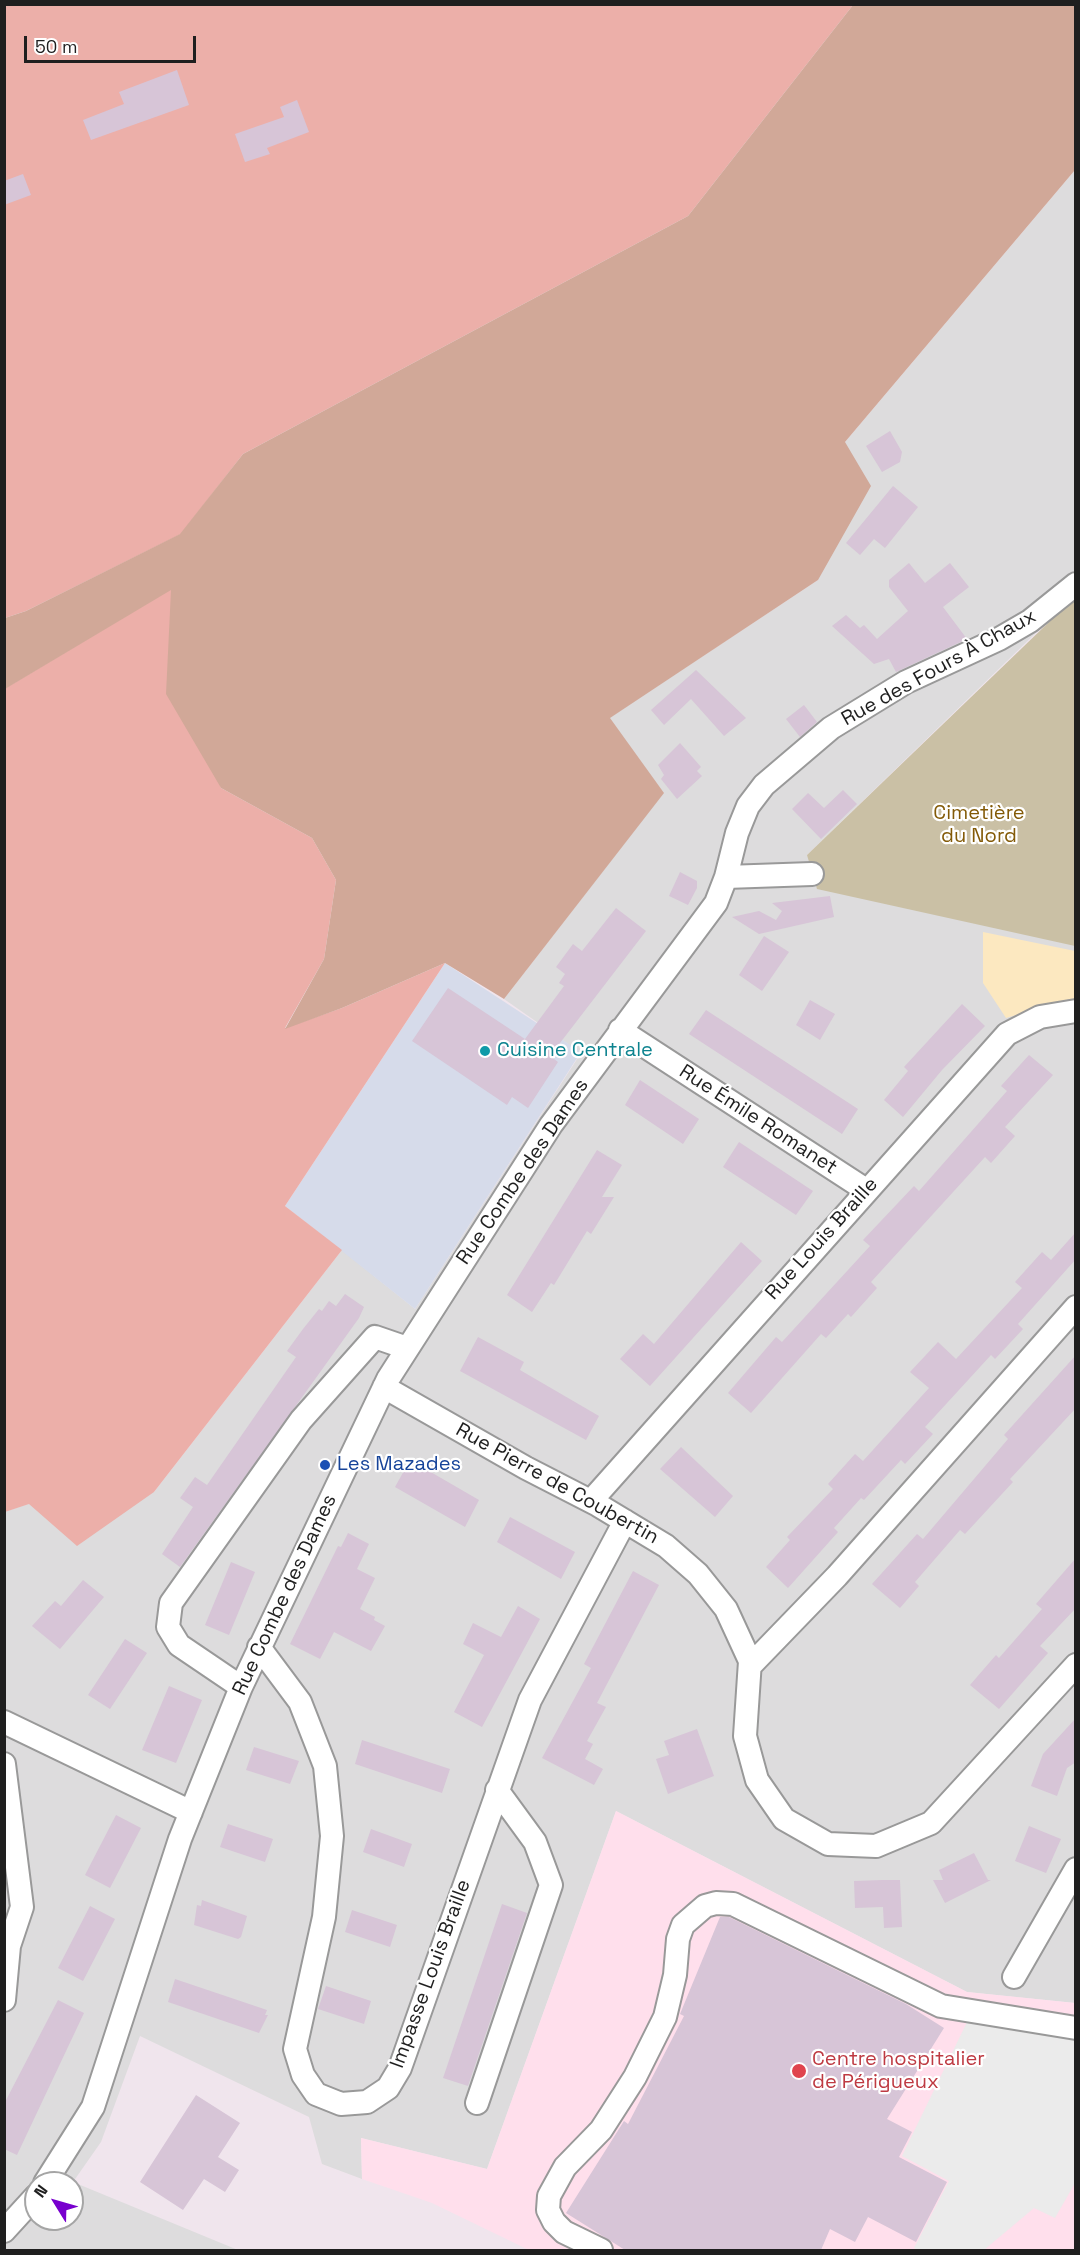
<!DOCTYPE html>
<html>
<head>
<meta charset="utf-8">
<style>
	body { margin:0 }
	#map { position:relative; width:1080px; height:2255px; overflow:hidden; background:#f0e5ed; font-family:"Space Grotesk",sans-serif }
	canvas { display:block }
	.frame { position:absolute; inset:0; border:6px solid #1f1f1f; pointer-events:none }
	.north { position:absolute; left:24px; top:2171px; width:60px; height:60px; box-sizing:border-box; background:#fff; border:2px solid #a5a5a5; border-radius:50%; rotate:307deg; font-size:16px; font-weight:700; line-height:24px; text-align:center; color:#1f1f1f }
	.north::after { content:''; display:block; margin:auto; width:21px; height:27px; background:#7800ce; clip-path:polygon(50% 0,100% 100%,50% 72%,0 100%) }
	.scale { position:absolute; left:24px; top:36px; width:172px; height:27px; box-sizing:border-box; border:3px solid #1f1f1f; border-top:0; padding-left:8px; font-size:18px; line-height:21px; white-space:nowrap; color:#1f1f1f; -webkit-text-stroke:4px #fff; paint-order:stroke }
</style>
</head>
<body>
<div id="map">
<canvas width="1080" height="2255"></canvas>
<div class="frame"></div>
<div class="north">N</div>
<div class="scale">50 m</div>
</div>
<script>
const g = document.querySelector('canvas').getContext('2d');
g.lineJoin = 'round';
function fillPath(path, color) { g.fillStyle = color; g.fill(path, 'evenodd'); }
const shape = rows => new Path2D(rows.map(r => 'M' + r).join(''));
function strokePath(path, color, width, dash) { g.strokeStyle = color; g.lineWidth = width; g.lineCap = dash ? 'butt' : 'round'; g.setLineDash(dash || []); g.stroke(path); }
function label(font, color, halo, rows, align = 'center') {
  g.font = font + ' "Space Grotesk",sans-serif'; g.lineWidth = 4.5; g.setLineDash([]); g.textBaseline = 'middle'; g.strokeStyle = halo; g.fillStyle = color; for (const [text, x, y, turn = 0] of rows) {
    g.save(); g.translate(x, y); g.rotate((+turn || 0) * Math.PI / 180); g.textAlign = isNaN(turn) ? turn : align; if (halo) g.strokeText(text, 0, 0); g.fillText(text, 0, 0); g.restore();
  }
}
const residential = shape([
	[1075,170,1075,595,807,855,1075,944,1075,2003,967,1992,616,1811,487,2169,361,2138,362,2179,322,2164,309,2117,140,2036,101,2142,73,2182,238,2250,5,2250,4,1512,28,1504,154,1492,342,1250,415,1309,581,1053,504,999,663,793,609,718,818,580,845,442],
	[36,2183,72,2183,72,2219,36,2219]
]);
const industrial = shape([
	[445,963,581,1052,415,1309,285,1206]
]);
const education = shape([
	[616,1811,967,1992,1075,2003,1075,2250,529,2250,432,2203,362,2179,361,2138,487,2169]
]);
const grass = shape([
	[4,5,853,5,688,216,243,454,181,534,26,611,5,618],
	[171,589,221,788,312,838,336,880,324,959,285,1028,342,1008,445,963,285,1206,342,1250,154,1492,77,1546,29,1504,5,1512,4,689]
]);
const forest = shape([
	[853,5,1075,5,1075,170,845,442,871,486,818,580,610,718,664,793,504,999,445,963,342,1008,285,1029,324,959,336,880,312,838,221,788,166,694,171,590,5,689,5,618,26,611,180,534,243,454,688,216]
]);
const cemetery = shape([
	[1075,597,1075,946,817,889,807,855]
]);
const park = shape([
	[983,932,1075,951,1075,1000,1070,999,1006,1018,983,983]
]);
const parking = shape([
	[968,2020,1075,2036,1075,2183,1055,2218,1034,2208,984,2250,918,2250,914,2248,949,2181,902,2156]
]);
const building = shape([
	[177,70,189,105,91,140,83,120,124,104,119,92],
	[297,100,309,132,267,148,270,154,245,162,235,134,284,117,280,107],
	[23,174,31,195,4,205,4,181],
	[890,431,902,452,900,462,882,472,866,446],
	[893,486,918,507,885,548,874,539,860,555,846,543],
	[909,563,925,583,950,563,969,587,943,607,967,639,896,672,889,659,874,664,832,626,846,615,860,628,864,625,877,639,908,611,889,587,889,580],
	[696,670,746,718,724,736,691,699,664,725,651,710],
	[804,705,817,722,800,737,786,719],
	[680,743,701,767,697,771,702,776,677,799,661,779,664,775,658,765],
	[843,790,857,804,821,839,792,809,808,793,824,808],
	[680,872,697,881,697,888,688,905,669,896],
	[830,896,834,917,759,934,732,917,759,911,776,920,782,911,772,903],
	[616,908,646,931,550,1056,558,1062,528,1108,512,1097,507,1105,412,1041,448,988,525,1039,564,986,559,983,565,974,556,967,573,944,582,951],
	[764,936,789,952,762,991,739,975],
	[810,1000,835,1014,820,1040,796,1025],
	[962,1004,985,1026,942,1070,903,1117,884,1100,908,1071,904,1067],
	[706,1010,858,1109,842,1134,689,1034],
	[1029,1055,1053,1075,1005,1127,1015,1136,991,1163,985,1157,871,1282,877,1288,851,1317,848,1314,826,1338,821,1334,751,1413,728,1393,776,1337,782,1342,870,1246,863,1240,914,1186,919,1191,1007,1091,1001,1086],
	[640,1080,699,1119,683,1144,625,1105],
	[739,1142,813,1191,796,1215,723,1167],
	[597,1150,622,1165,602,1197,614,1197,591,1234,587,1231,554,1285,551,1283,532,1312,507,1295],
	[1076,1232,1076,1259,1018,1324,1023,1329,995,1359,991,1355,925,1427,933,1434,905,1464,901,1460,864,1500,861,1498,834,1528,838,1532,788,1588,766,1567,790,1540,787,1537,833,1489,828,1484,855,1454,863,1461,929,1388,910,1372,938,1342,956,1359,1022,1288,1015,1282,1042,1252,1051,1260],
	[741,1242,762,1261,650,1386,620,1359,643,1334,654,1344],
	[345,1294,364,1307,359,1318,180,1567,162,1554,193,1507,180,1498,195,1477,207,1485,296,1357,287,1351,303,1329,319,1309,322,1311,329,1301,336,1306],
	[478,1337,524,1362,520,1370,599,1416,586,1440,460,1371],
	[1076,1355,1076,1408,1010,1479,1013,1482,965,1534,960,1530,915,1582,919,1586,900,1608,872,1584,917,1534,923,1539,1008,1439,1004,1435],
	[681,1447,733,1496,715,1517,660,1469],
	[410,1460,479,1500,465,1527,395,1487],
	[510,1517,575,1552,561,1579,497,1542],
	[348,1533,369,1544,357,1569,375,1578,360,1609,375,1617,374,1620,385,1626,371,1651,334,1632,320,1659,290,1644,338,1546,341,1547],
	[1076,1558,1076,1608,1040,1646,1048,1653,999,1709,970,1685,996,1655,999,1658,1042,1609,1036,1604],
	[231,1562,255,1572,229,1635,205,1625],
	[633,1571,659,1585,597,1703,606,1707,587,1741,593,1744,585,1759,603,1769,594,1785,542,1758,591,1668,584,1664],
	[83,1580,104,1597,60,1649,32,1626,55,1601,61,1606],
	[518,1606,540,1619,482,1727,454,1712,484,1655,463,1644,473,1623,501,1637],
	[125,1639,147,1653,110,1709,88,1695],
	[169,1686,202,1700,176,1763,142,1750],
	[1076,1718,1076,1762,1067,1768,1057,1796,1031,1786,1043,1754],
	[697,1729,714,1776,668,1794,656,1759,669,1755,664,1741],
	[362,1740,450,1769,442,1793,355,1764],
	[254,1747,299,1761,290,1784,246,1770],
	[116,1815,141,1828,110,1888,85,1875],
	[228,1824,273,1839,265,1862,220,1847],
	[1029,1826,1061,1839,1046,1873,1015,1861],
	[371,1829,412,1844,404,1867,363,1852],
	[974,1853,988,1880,991,1880,945,1903,933,1880,943,1880,939,1870],
	[882,1880,900,1880,902,1927,884,1928,883,1907,855,1908,854,1881],
	[202,1900,247,1916,241,1937,238,1939,194,1925,197,1905,201,1906],
	[502,1904,527,1913,468,2086,443,2078],
	[90,1906,115,1919,83,1981,58,1968],
	[352,1910,397,1925,390,1947,345,1932],
	[720,1917,729,1917,906,2004,944,2028,887,2119,912,2132,899,2157,947,2182,916,2242,868,2217,855,2242,830,2229,821,2250,625,2250,566,2213,624,2121,628,2124,684,2016,680,2014],
	[175,1979,267,2010,265,2015,268,2015,259,2033,168,2002],
	[326,1986,371,2001,364,2024,318,2009],
	[58,2000,84,2013,17,2155,4,2149,4,2104],
	[196,2095,240,2123,218,2157,239,2170,225,2192,204,2179,183,2210,140,2182]
]);
const minor = shape([
	[726,877,812,874],
	[620,1030,866,1190],
	[384,1387,526,1468,598,1505,666,1546,698,1574,726,1609,750,1661,745,1736,757,1780,784,1819,828,1844,876,1846,931,1823,1076,1665],
	[591,1501,1007,1034,1040,1017,1076,1011],
	[259,1647,300,1702,325,1766,332,1836,324,1917,295,2049,303,2075,316,2094,341,2104,367,2102,388,2088,400,2068,530,1700,625,1521],
	[750,1666,837,1576,1076,1307],
	[241,1687,179,1645,168,1627,171,1603,301,1420,375,1337,407,1348],
	[4,1722,191,1812],
	[4,1764,22,1907,9,1946,4,2000],
	[1014,1977,1076,1869],
	[477,2103,551,1885,535,1842,497,1790],
	[45,2183,93,2107,180,1839,241,1687,388,1379,551,1125,716,903,726,877,737,833,748,806,764,785,831,728,906,682,999,639,1030,621,1076,584],
	[4,2231,36,2196],
	[601,2250,564,2232,554,2222,548,2210,549,2196,565,2167,601,2130,635,2077,665,2017,675,1975,678,1939,683,1925,705,1906,716,1903,733,1904,941,2006,1076,2028]
]);
const markers = [
	[485,1051,6,"#0f9aa8"],
	[325,1465,6,"#1a4fb4"],
	[799,2071,8,"#e0444e"]
];
const streetNames = [
	["Rue des Fours À Chaux",939,668,-29],
	["Rue Émile Romanet",758,1120,33],
	["Rue Combe des Dames",523,1172,-56],
	["Rue Louis Braille",822,1239,-48],
	["Rue Pierre de Coubertin",557,1484,29],
	["Rue Combe des Dames",285,1595,-65],
	["Impasse Louis Braille",431,1974,-70]
];
const parkNames = [
	["Cimetière",979,814],
	["du Nord",979,837]
];
const cultureNames = [
	["Cuisine Centrale",497,1051]
];
const transitNames = [
	["Les Mazades",337,1465]
];
const healthNames = [
	["Centre hospitalier",812,2060],
	["de Périgueux",812,2083]
];
fillPath(residential, '#dddcdd');
fillPath(industrial, '#d6dbea');
fillPath(education, '#ffdfec');
fillPath(grass, '#ecafa9');
fillPath(forest, '#d1a898');
fillPath(cemetery, '#cac0a5');
fillPath(park, '#fce8c0');
fillPath(parking, '#ebebeb');
fillPath(building, '#d7c5d7');
strokePath(minor, '#999', 26);
strokePath(minor, '#fff', 22);
for (const [x, y, r, color] of markers) { const dot = new Path2D(); dot.arc(x, y, r, 0, 2 * Math.PI); g.fillStyle = color; g.fill(dot); strokePath(dot, '#fff', 2); }
label('20px', '#1f1f1f', '#fff', streetNames);
label('20px', '#835a07', '#fff', parkNames);
label('20px', '#0d838f', '#fff', cultureNames, 'left');
label('20px', '#164399', '#fff', transitNames, 'left');
label('20px', '#be3a42', '#fff', healthNames, 'left');
</script>
</body>
</html>
